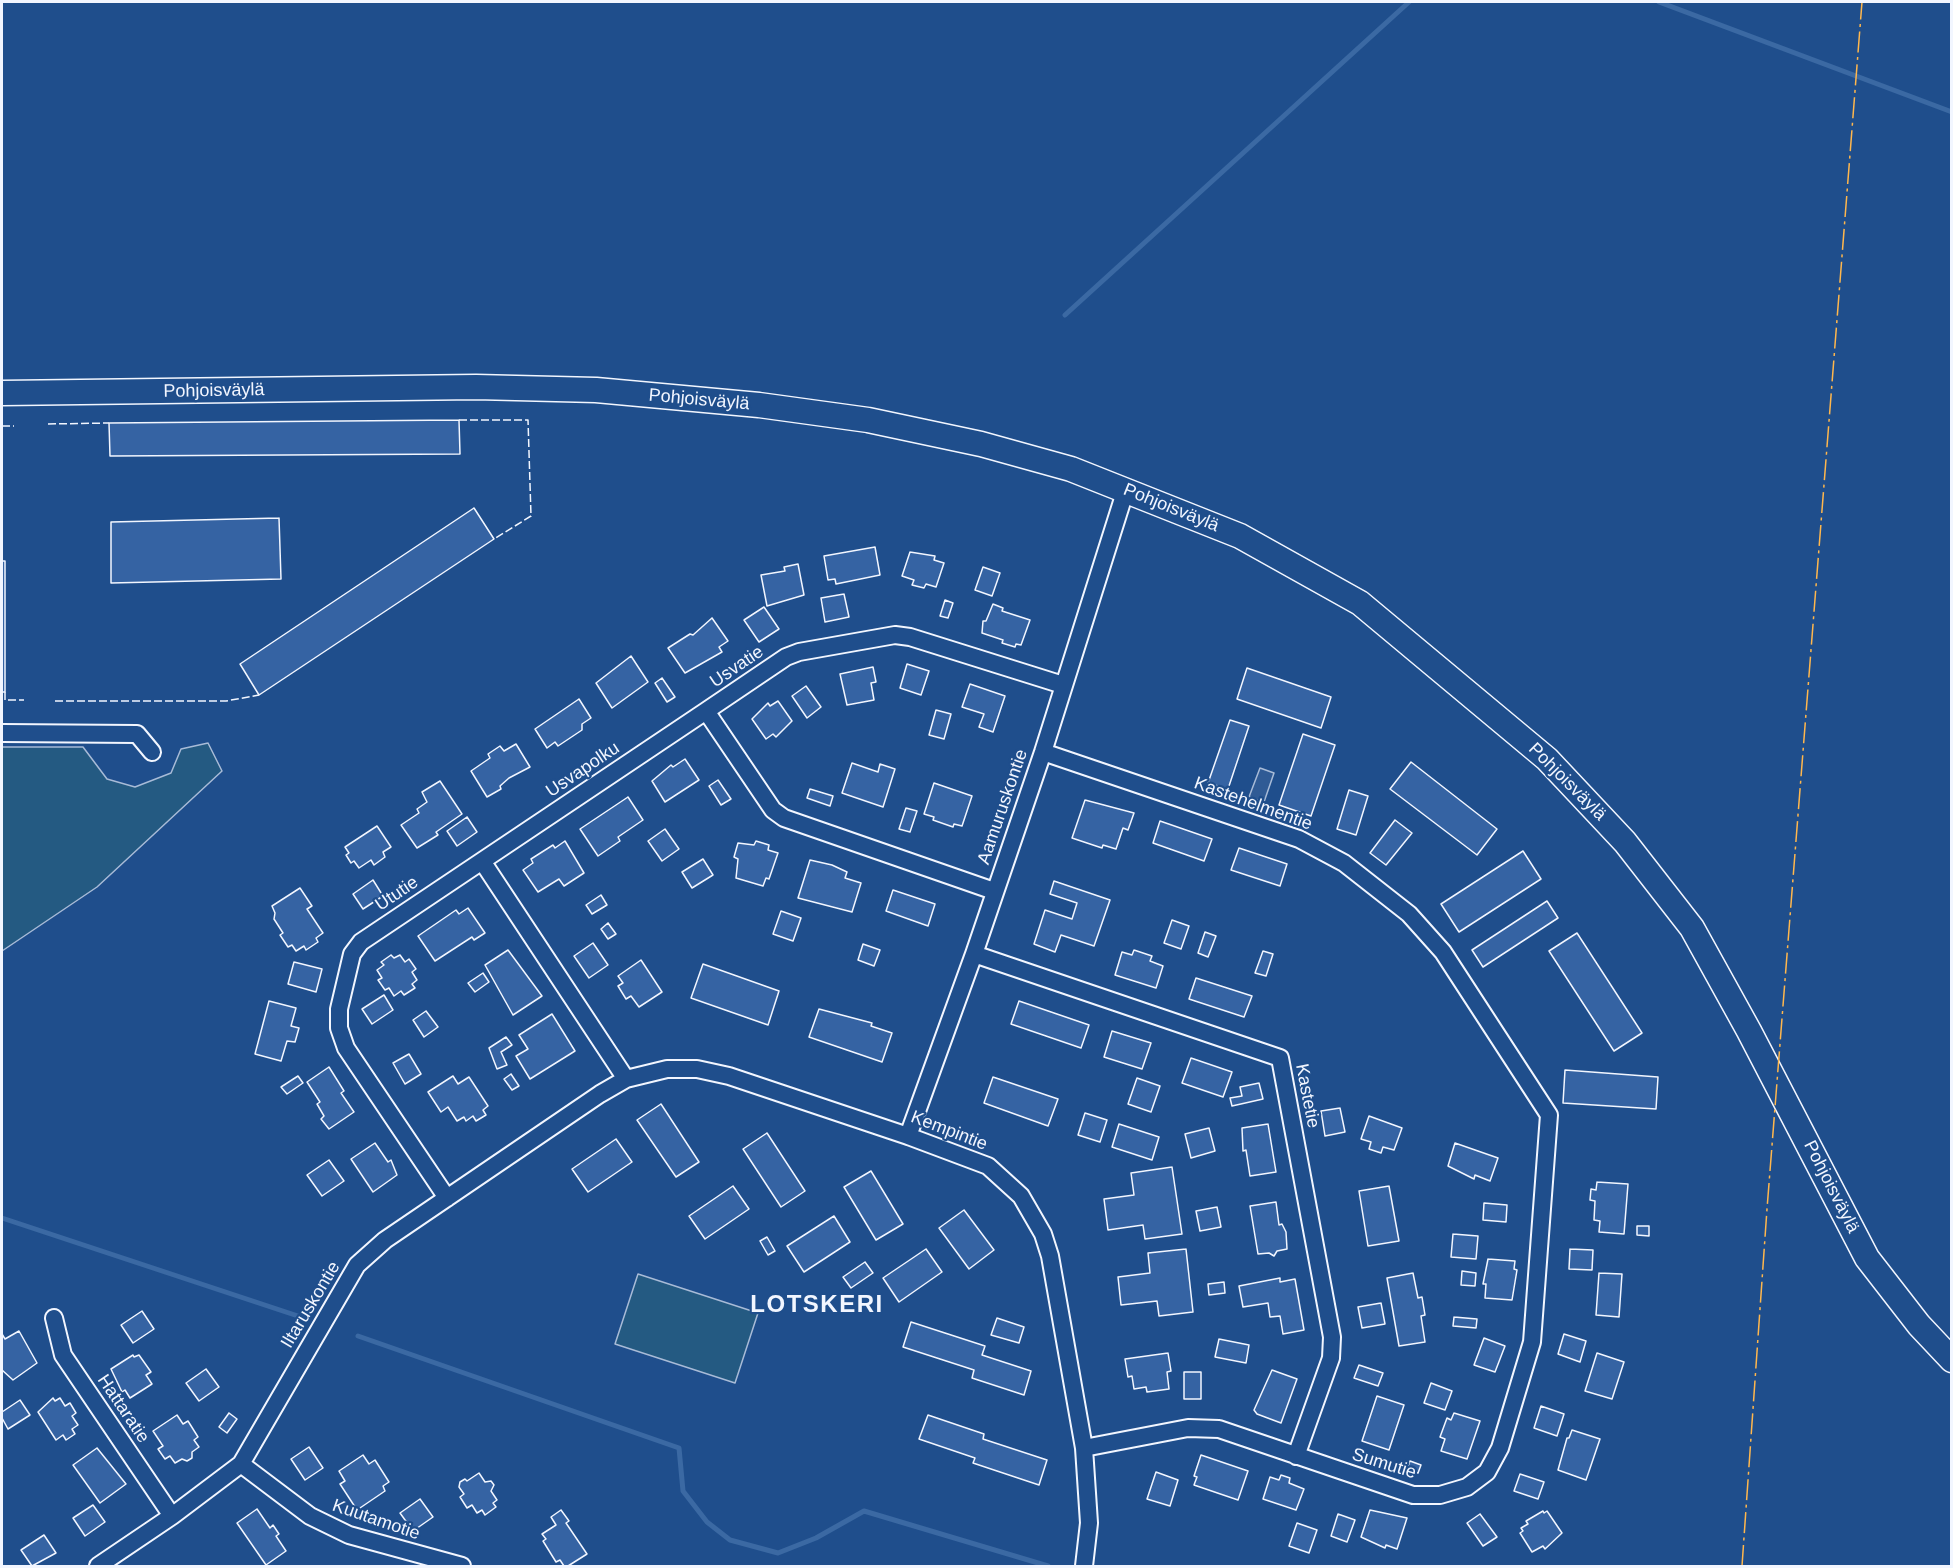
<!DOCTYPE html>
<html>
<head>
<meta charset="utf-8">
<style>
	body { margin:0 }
	#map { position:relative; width:1953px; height:1568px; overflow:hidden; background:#1f4e8c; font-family:Helvetica,sans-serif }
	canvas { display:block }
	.frame { position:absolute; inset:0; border:3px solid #f2f6ff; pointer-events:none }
</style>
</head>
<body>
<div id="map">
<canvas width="1953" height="1568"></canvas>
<div class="frame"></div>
</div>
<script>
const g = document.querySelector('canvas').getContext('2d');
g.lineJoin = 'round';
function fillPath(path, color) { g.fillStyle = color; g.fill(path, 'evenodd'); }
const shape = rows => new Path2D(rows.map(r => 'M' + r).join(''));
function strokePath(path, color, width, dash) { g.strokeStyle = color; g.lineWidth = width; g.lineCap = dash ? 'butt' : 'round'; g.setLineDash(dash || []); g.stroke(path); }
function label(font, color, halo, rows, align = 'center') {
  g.font = font + ' Helvetica,sans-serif'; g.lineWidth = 4.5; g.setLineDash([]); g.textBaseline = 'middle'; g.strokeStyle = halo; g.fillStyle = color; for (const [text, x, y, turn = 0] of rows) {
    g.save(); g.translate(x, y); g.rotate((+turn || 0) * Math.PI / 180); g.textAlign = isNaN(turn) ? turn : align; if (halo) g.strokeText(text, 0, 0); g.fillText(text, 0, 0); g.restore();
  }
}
const green = shape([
	[208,743,222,771,97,887,2,951,2,747,83,747,107,779,135,787,171,773,181,749,208,743],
	[638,1274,758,1313,735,1383,615,1344,638,1274]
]);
const parking = shape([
	[1260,768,1274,773,1264,802,1249,797,1260,768]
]);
const stream = shape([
	[1659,2,1952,112],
	[1065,315,1409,2],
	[2,1218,307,1319],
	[358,1336,679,1448,683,1491,707,1522,730,1540,778,1553,816,1538,864,1511,1048,1566]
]);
const building = shape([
	[459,420,460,454,110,456,109,423,459,420],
	[474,508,494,539,259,695,240,664,474,508],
	[279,518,281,579,111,583,111,522,279,518],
	[875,547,880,575,836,584,835,579,828,580,824,556,875,547],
	[910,552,935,556,934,560,944,563,936,587,926,584,924,588,912,585,914,580,902,576,910,552],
	[2,561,5,561,5,692,2,692,2,561],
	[798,564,804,595,767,606,761,575,785,571,784,567,798,564],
	[983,567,1000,573,992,596,975,590,983,567],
	[844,594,849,617,825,622,821,598,844,594],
	[945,600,953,603,948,618,940,616,945,600],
	[993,604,1003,608,1002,611,1030,620,1021,645,1016,644,1015,647,1002,643,1003,640,982,633,983,621,986,621,993,604],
	[764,607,779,629,759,642,744,620,764,607],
	[712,618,728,641,719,647,722,652,685,673,668,648,690,634,693,635,712,618],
	[631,656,648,682,612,708,596,683,631,656],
	[907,664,929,671,921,695,900,688,907,664],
	[873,667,876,682,871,683,874,700,847,705,840,674,873,667],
	[1247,668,1331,697,1321,728,1237,699,1247,668],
	[662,678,675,697,667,702,655,683,662,678],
	[970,684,1005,696,993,732,979,727,984,714,962,707,970,684],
	[806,686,821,707,807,718,792,696,806,686],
	[579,699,591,718,582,724,582,730,558,746,555,742,547,748,535,729,579,699],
	[778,701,792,721,776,737,773,734,766,739,752,719,768,703,770,706,778,701],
	[936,710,951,714,944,739,929,735,936,710],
	[1230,720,1249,726,1228,789,1208,783,1230,720],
	[1303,734,1335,745,1311,816,1279,805,1303,734],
	[516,744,530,767,509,778,500,786,501,789,487,797,471,771,490,758,488,754,500,746,504,751,516,744],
	[685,759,699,780,665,802,652,781,671,765,673,767,685,759],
	[1411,762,1497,829,1477,855,1390,789,1411,762],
	[852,763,878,772,880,764,895,769,883,807,842,793,852,763],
	[718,780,731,799,721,805,709,786,718,780],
	[440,781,462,814,436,832,438,835,417,848,401,825,419,813,417,809,427,802,422,792,440,781],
	[934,783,972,796,962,826,954,824,953,827,933,820,934,817,924,814,934,783],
	[810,789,833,796,830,806,807,798,810,789],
	[1349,790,1368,796,1356,835,1337,829,1349,790],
	[628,797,643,820,618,837,620,841,598,856,580,829,628,797],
	[1085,800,1134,813,1128,830,1123,828,1116,849,1103,845,1102,848,1072,838,1085,800],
	[906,808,917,811,910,832,899,829,906,808],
	[467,817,477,832,457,846,447,831,467,817],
	[1395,820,1412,833,1386,865,1370,853,1395,820],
	[1160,821,1212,839,1204,861,1153,843,1160,821],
	[377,826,391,847,383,852,385,857,374,865,371,860,359,868,354,861,351,863,346,855,349,853,345,847,377,826],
	[665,829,679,849,662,861,648,841,665,829],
	[565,841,584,873,564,886,559,879,538,892,523,870,533,863,531,859,553,845,555,848,565,841],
	[756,841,769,845,768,850,778,853,769,879,766,878,763,886,736,878,738,859,734,857,738,843,754,845,756,841],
	[1239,848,1287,864,1280,886,1231,870,1239,848],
	[1523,851,1541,879,1459,932,1441,904,1523,851],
	[703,859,713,875,692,888,682,872,703,859],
	[810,860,832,865,847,872,845,878,861,883,852,912,798,898,810,860],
	[373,880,383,896,363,909,353,894,373,880],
	[1054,881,1110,900,1094,946,1061,935,1055,952,1034,944,1045,910,1072,919,1077,903,1050,894,1054,881],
	[300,888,312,906,307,909,323,933,316,938,318,942,306,950,304,946,296,951,292,945,288,947,280,935,283,933,274,919,275,913,272,906,300,888],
	[893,890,935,904,928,926,886,911,893,890],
	[601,895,607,905,592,914,586,905,601,895],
	[1547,901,1558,918,1483,967,1472,950,1547,901],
	[468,908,485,933,474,940,472,937,435,961,418,936,456,910,459,914,468,908],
	[781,911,801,918,793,941,773,934,781,911],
	[1172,920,1189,926,1181,949,1164,943,1172,920],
	[608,923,616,934,608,939,601,929,608,923],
	[1205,932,1216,936,1208,957,1198,953,1205,932],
	[1577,933,1642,1033,1614,1051,1549,951,1577,933],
	[593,943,608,965,589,978,574,956,593,943],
	[863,944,880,950,874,966,858,960,863,944],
	[508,950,542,996,513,1015,485,965,508,950],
	[1134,950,1152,956,1150,961,1163,966,1156,988,1115,975,1122,952,1132,955,1134,950],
	[1263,951,1273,954,1266,976,1255,973,1263,951],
	[391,955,394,958,400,955,405,962,409,959,416,969,412,972,417,980,412,984,415,988,404,995,401,991,394,996,389,988,385,990,378,980,382,978,377,970,384,965,381,962,391,955],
	[641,960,662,992,639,1007,631,996,626,999,618,986,623,983,618,976,641,960],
	[294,962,322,969,316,992,288,984,294,962],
	[703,964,779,991,768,1025,691,998,703,964],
	[483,973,489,982,475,992,468,983,483,973],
	[1196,978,1252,996,1244,1017,1189,999,1196,978],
	[384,995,393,1010,372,1024,362,1009,384,995],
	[269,1001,296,1008,291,1026,299,1028,295,1042,287,1041,281,1061,255,1054,269,1001],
	[1019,1001,1089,1025,1081,1048,1011,1024,1019,1001],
	[819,1009,872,1023,871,1026,892,1033,882,1062,809,1037,819,1009],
	[426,1011,438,1027,424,1037,413,1020,426,1011],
	[552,1014,575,1051,530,1079,516,1056,528,1049,519,1035,552,1014],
	[1112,1031,1151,1043,1142,1069,1104,1057,1112,1031],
	[506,1037,512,1045,501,1052,507,1065,497,1069,489,1048,506,1037],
	[409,1054,421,1074,405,1084,393,1063,409,1054],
	[1191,1058,1232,1072,1223,1097,1182,1083,1191,1058],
	[329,1067,344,1091,341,1093,354,1112,329,1129,321,1119,324,1116,317,1104,320,1102,307,1082,329,1067],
	[1565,1070,1658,1077,1656,1109,1563,1103,1565,1070],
	[511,1074,519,1086,512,1090,504,1079,511,1074],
	[298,1076,303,1083,287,1094,281,1087,298,1076],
	[453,1076,458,1084,469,1077,488,1106,483,1110,486,1115,476,1121,473,1116,466,1121,464,1117,457,1121,448,1107,441,1112,428,1092,453,1076],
	[993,1077,1058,1099,1048,1126,984,1103,993,1077],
	[1137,1078,1160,1086,1151,1112,1128,1104,1137,1078],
	[1259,1083,1263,1099,1232,1106,1230,1098,1242,1096,1240,1087,1259,1083],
	[661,1104,699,1162,676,1177,637,1120,661,1104],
	[1340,1108,1345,1132,1325,1136,1321,1111,1340,1108],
	[1085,1113,1107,1120,1100,1142,1078,1135,1085,1113],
	[1369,1116,1402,1128,1394,1150,1383,1147,1381,1153,1369,1149,1371,1142,1361,1139,1369,1116],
	[1119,1124,1159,1137,1152,1160,1112,1147,1119,1124],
	[1268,1124,1276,1172,1250,1176,1246,1150,1243,1151,1242,1128,1268,1124],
	[1209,1128,1215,1151,1191,1158,1185,1134,1209,1128],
	[767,1133,805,1191,781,1207,743,1149,767,1133],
	[616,1139,632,1162,588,1192,572,1169,616,1139],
	[375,1143,388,1162,391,1160,397,1175,373,1192,351,1159,375,1143],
	[1455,1143,1498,1158,1490,1181,1475,1175,1474,1179,1448,1166,1455,1143],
	[329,1160,344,1181,322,1196,307,1175,329,1160],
	[1172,1167,1182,1234,1145,1239,1143,1225,1108,1230,1104,1199,1134,1195,1131,1173,1172,1167],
	[871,1171,903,1224,876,1240,844,1187,871,1171],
	[1597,1182,1628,1184,1624,1234,1599,1232,1600,1221,1594,1220,1595,1201,1590,1200,1591,1189,1596,1190,1597,1182],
	[733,1186,749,1209,705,1239,689,1216,733,1186],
	[1389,1186,1399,1241,1368,1246,1359,1191,1389,1186],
	[1276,1202,1279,1225,1282,1224,1286,1232,1287,1249,1277,1251,1274,1256,1269,1253,1258,1254,1250,1206,1276,1202],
	[1484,1203,1507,1205,1506,1222,1483,1220,1484,1203],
	[1217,1207,1221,1227,1200,1231,1196,1211,1217,1207],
	[964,1210,994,1250,969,1269,939,1228,964,1210],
	[834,1216,850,1242,804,1272,787,1246,834,1216],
	[1637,1226,1649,1226,1649,1236,1637,1235,1637,1226],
	[1453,1234,1478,1236,1476,1259,1451,1257,1453,1234],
	[767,1237,775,1251,768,1255,760,1241,767,1237],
	[926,1249,942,1272,899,1302,883,1278,926,1249],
	[1186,1249,1193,1312,1159,1316,1157,1301,1121,1305,1118,1277,1150,1273,1148,1253,1186,1249],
	[1570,1249,1593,1250,1592,1270,1569,1269,1570,1249],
	[1488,1259,1515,1261,1514,1269,1517,1270,1512,1300,1485,1298,1486,1284,1483,1284,1488,1259],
	[865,1262,873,1273,851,1288,843,1277,865,1262],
	[1462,1271,1476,1273,1475,1286,1461,1285,1462,1271],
	[1413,1273,1418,1298,1422,1297,1425,1315,1421,1316,1425,1342,1399,1346,1387,1278,1413,1273],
	[1599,1273,1622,1274,1619,1317,1596,1315,1599,1273],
	[1280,1278,1280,1282,1295,1279,1304,1330,1283,1334,1280,1316,1270,1317,1268,1303,1243,1307,1239,1286,1280,1278],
	[1224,1282,1225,1293,1209,1295,1208,1284,1224,1282],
	[1381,1303,1385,1324,1362,1328,1358,1307,1381,1303],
	[142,1311,154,1329,133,1343,121,1325,142,1311],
	[1454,1317,1477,1319,1476,1328,1453,1326,1454,1317],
	[997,1318,1024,1327,1019,1343,991,1335,997,1318],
	[911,1322,985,1346,982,1355,1031,1371,1024,1395,972,1378,974,1370,903,1347,911,1322],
	[19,1331,37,1363,13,1380,2,1370,2,1334,5,1339,19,1331],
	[1564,1334,1586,1341,1580,1362,1558,1354,1564,1334],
	[1484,1338,1505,1346,1495,1372,1474,1365,1484,1338],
	[1219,1339,1249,1345,1246,1363,1215,1357,1219,1339],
	[1168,1353,1171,1371,1167,1372,1169,1389,1147,1392,1146,1387,1134,1389,1132,1376,1128,1377,1125,1359,1168,1353],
	[1597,1353,1624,1362,1612,1399,1585,1391,1597,1353],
	[133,1355,134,1357,139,1355,151,1372,146,1375,152,1384,130,1398,125,1390,122,1392,111,1369,133,1355],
	[1359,1365,1383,1373,1378,1386,1354,1378,1359,1365],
	[206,1369,219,1387,199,1401,186,1383,206,1369],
	[1272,1370,1297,1379,1281,1423,1257,1414,1254,1410,1272,1370],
	[1184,1372,1201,1372,1201,1399,1184,1399,1184,1372],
	[1431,1383,1452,1391,1445,1410,1424,1403,1431,1383],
	[1377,1396,1404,1405,1389,1450,1362,1441,1377,1396],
	[53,1398,55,1401,60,1398,65,1406,70,1403,76,1413,72,1416,78,1425,72,1429,75,1434,66,1440,63,1435,56,1440,38,1412,53,1398],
	[20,1400,30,1415,8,1429,2,1418,2,1412,20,1400],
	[1541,1406,1564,1414,1557,1436,1534,1428,1541,1406],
	[229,1413,237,1419,227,1433,219,1427,229,1413],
	[1454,1413,1480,1421,1467,1459,1441,1451,1445,1439,1440,1437,1447,1418,1451,1420,1454,1413],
	[177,1415,183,1424,188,1421,198,1437,194,1440,199,1447,192,1452,192,1458,187,1461,182,1459,175,1463,170,1456,165,1459,158,1449,163,1446,153,1431,177,1415],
	[928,1415,984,1434,983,1439,1047,1460,1039,1485,973,1463,975,1458,919,1439,928,1415],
	[1572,1430,1600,1439,1586,1480,1558,1470,1567,1438,1569,1438,1572,1430],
	[309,1447,323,1468,305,1480,291,1459,309,1447],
	[97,1448,126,1484,100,1503,73,1465,97,1448],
	[363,1455,369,1464,375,1460,389,1482,383,1486,385,1491,357,1510,340,1484,345,1481,339,1471,363,1455],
	[1201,1455,1248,1471,1238,1500,1194,1485,1197,1477,1194,1476,1201,1455],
	[1410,1461,1421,1465,1418,1473,1407,1469,1410,1461],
	[1156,1472,1178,1480,1170,1506,1147,1499,1156,1472],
	[479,1473,485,1482,491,1481,494,1485,491,1491,497,1500,493,1503,496,1507,485,1515,482,1510,477,1513,472,1505,467,1508,460,1497,464,1494,459,1487,460,1482,465,1479,467,1481,479,1473],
	[1520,1474,1544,1482,1538,1499,1514,1491,1520,1474],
	[1281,1475,1290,1478,1289,1483,1304,1489,1296,1510,1263,1499,1270,1477,1279,1480,1281,1475],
	[420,1499,433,1517,413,1531,400,1513,420,1499],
	[93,1505,105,1522,85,1536,73,1518,93,1505],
	[257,1509,270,1528,273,1525,279,1534,276,1536,286,1551,266,1565,237,1523,257,1509],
	[561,1510,569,1521,566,1523,587,1554,568,1566,564,1566,560,1560,556,1562,543,1541,546,1539,542,1534,556,1525,551,1517,561,1510],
	[1370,1510,1407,1518,1397,1549,1386,1545,1385,1548,1361,1537,1370,1510],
	[1543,1511,1544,1513,1547,1511,1562,1533,1545,1549,1543,1546,1532,1552,1520,1533,1523,1531,1521,1528,1528,1524,1526,1521,1543,1511],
	[1338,1514,1355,1520,1347,1542,1331,1536,1338,1514],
	[1480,1514,1497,1537,1483,1546,1467,1523,1480,1514],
	[1297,1523,1317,1530,1309,1553,1289,1546,1297,1523],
	[44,1535,56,1553,32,1566,21,1550,44,1535]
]);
const minor = shape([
	[2,733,137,734,152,752],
	[1043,752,1299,839,1344,863,1409,914,1443,952,1549,1115,1532,1342,1500,1448,1487,1472,1467,1487,1440,1495,1413,1495,1219,1429,1188,1428,1084,1448],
	[482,861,706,711],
	[994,891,784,818,773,810,706,711,786,657,799,652,895,635,910,637,1063,685],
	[974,954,1280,1058,1332,1337,1331,1358,1296,1456],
	[908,1136,974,954,1043,752,1126,489],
	[447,1198,346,1048,339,1028,339,1009,352,954,361,942,482,861,626,1079],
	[54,1318,63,1355,172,1516],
	[241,1464,310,1516,349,1535,462,1566],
	[98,1566,172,1516,241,1464,357,1265,385,1240,600,1094,626,1079,667,1069,697,1069,729,1076,908,1136,988,1166,1021,1196,1043,1234,1050,1256,1084,1448,1089,1523,1084,1566]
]);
const secondary = shape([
	[2,393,476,387,596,390,759,405,868,420,981,444,1071,469,1240,536,1360,603,1547,759,1625,842,1692,928,1749,1031,1867,1258,1919,1325,1952,1360]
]);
const fence = shape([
	[459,420,528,420,531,516,494,539],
	[48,424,109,423],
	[2,426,14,426],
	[5,692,5,700,24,700],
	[55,701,226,701,259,695]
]);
const power = shape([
	[1742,1566,1767,1209,1862,2]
]);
const streetNames = [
	["Pohjoisväylä",214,391,-1],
	["Pohjoisväylä",699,400,5],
	["Pohjoisväylä",1171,508,22],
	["Usvatie",737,667,-34],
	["Usvapolku",583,770,-34],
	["Pohjoisväylä",1567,782,45],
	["Kastehelmentie",1253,804,20],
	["Aamuruskontie",1003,807,-71],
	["Ututie",397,894,-34],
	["Kastetie",1307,1096,79],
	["Kempintie",949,1131,21],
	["Pohjoisväylä",1831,1187,63],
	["Iltaruskontie",311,1305,-59],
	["Hattaratie",123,1409,56],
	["Sumutie",1384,1464,17],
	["Kuutamotie",376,1520,19]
];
const districtNames = [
	["LOTSKERI",817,1305]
];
fillPath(green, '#245a82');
strokePath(green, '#a8bbd7', 1.5);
fillPath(parking, '#305b95');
strokePath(parking, '#a8bbd7', 1.5);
strokePath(stream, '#3b69a3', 5);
fillPath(building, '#3563a3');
strokePath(building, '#f2f6ff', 1.5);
strokePath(minor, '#f2f6ff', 20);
strokePath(secondary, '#f2f6ff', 27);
strokePath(minor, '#1f4e8c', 16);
strokePath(secondary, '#1f4e8c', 24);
strokePath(fence, '#f2f6ff', 1.5, [8, 3]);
strokePath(power, '#ffb74d', 1.5, [21, 4.5, 3, 4.5]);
label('18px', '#f2f6ff', '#1f4e8c', streetNames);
g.letterSpacing = '1.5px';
label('bold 24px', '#f2f6ff', '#1f4e8c', districtNames);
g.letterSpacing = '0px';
</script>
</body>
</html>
